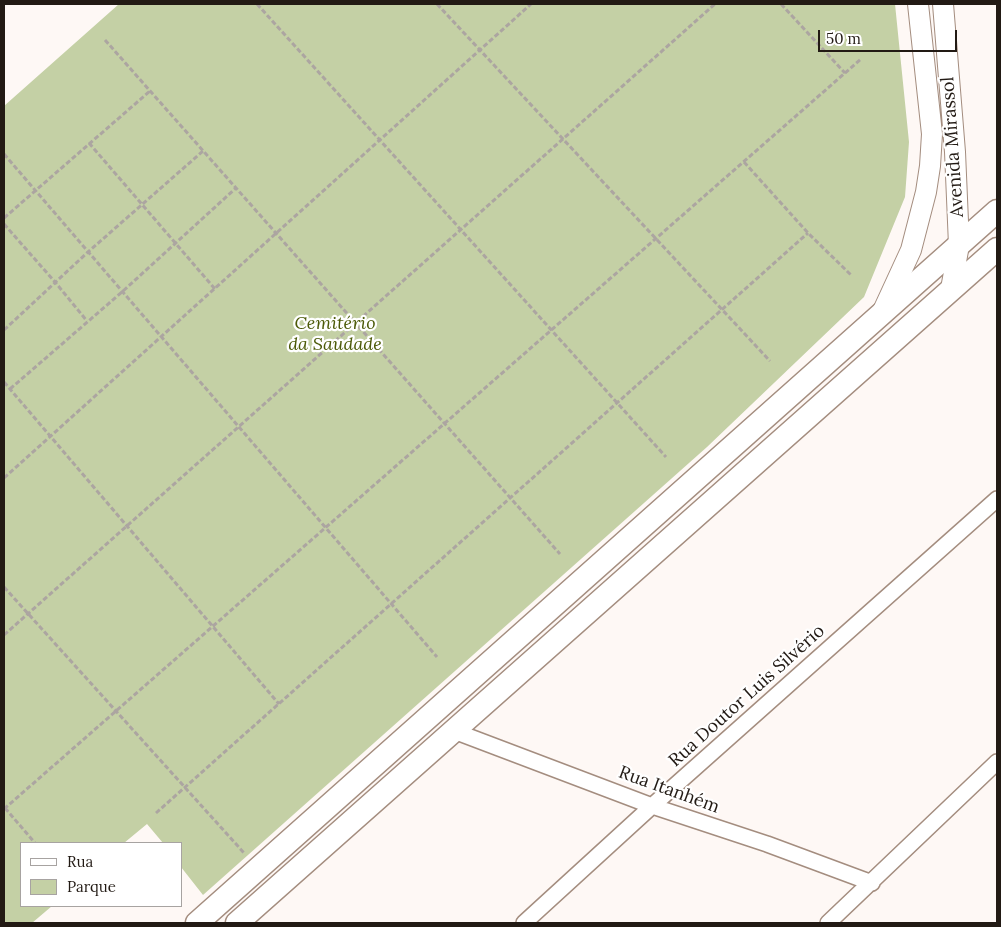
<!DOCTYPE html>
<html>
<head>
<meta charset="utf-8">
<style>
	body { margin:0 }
	#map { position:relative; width:1001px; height:927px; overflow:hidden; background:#fef8f5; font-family:Lora,serif }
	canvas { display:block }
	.frame { position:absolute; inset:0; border:5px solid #221a14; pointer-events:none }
	.legend { position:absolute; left:20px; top:842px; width:162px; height:65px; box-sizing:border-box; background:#fff; border:1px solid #a7a3a1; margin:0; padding:6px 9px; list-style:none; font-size:15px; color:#221a14 }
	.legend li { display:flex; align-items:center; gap:10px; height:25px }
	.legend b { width:25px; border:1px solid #a7a3a1 }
	.scale { position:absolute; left:818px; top:30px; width:139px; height:22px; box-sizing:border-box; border:2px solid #221a14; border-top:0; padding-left:6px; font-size:15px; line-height:18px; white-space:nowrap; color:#221a14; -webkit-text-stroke:4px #fff; paint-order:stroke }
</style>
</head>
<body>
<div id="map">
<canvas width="1001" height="927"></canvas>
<div class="frame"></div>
<ul class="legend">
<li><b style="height:6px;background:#fff"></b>Rua</li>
<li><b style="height:14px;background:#c4d0a5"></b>Parque</li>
</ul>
<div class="scale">50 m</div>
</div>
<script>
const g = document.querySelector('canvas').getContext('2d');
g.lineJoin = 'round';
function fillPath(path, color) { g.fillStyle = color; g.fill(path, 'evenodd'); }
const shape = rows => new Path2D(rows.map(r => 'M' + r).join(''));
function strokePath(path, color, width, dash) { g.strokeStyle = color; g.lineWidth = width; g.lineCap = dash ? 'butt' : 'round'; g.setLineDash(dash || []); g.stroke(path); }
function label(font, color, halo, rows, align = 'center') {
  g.font = font + ' Lora,serif'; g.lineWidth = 4.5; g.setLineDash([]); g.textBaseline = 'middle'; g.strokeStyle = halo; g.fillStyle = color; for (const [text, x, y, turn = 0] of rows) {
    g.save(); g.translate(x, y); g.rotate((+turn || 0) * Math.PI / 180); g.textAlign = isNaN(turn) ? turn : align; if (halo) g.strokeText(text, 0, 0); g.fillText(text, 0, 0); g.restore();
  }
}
const green = shape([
	[119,4,895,4,909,142,905,197,864,297,707,447,203,895,181,867,181,843,163,843,147,824,124,843,21,843,21,906,52,906,32,923,4,923,4,106]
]);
const path = shape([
	[257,4,666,457],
	[437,4,770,361],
	[781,4,845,73],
	[105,40,560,554],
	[89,143,215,289],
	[4,154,437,657],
	[744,162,808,233,852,276],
	[4,218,150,91],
	[4,224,55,282,87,321],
	[4,330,88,252,203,151],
	[4,382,279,704],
	[10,389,122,292,236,188],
	[4,478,531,4],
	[4,587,245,854],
	[4,635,715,4],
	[5,808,35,843],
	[4,809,861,59],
	[156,813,808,233]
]);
const minor = shape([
	[454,731,652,806,767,844,872,883],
	[524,923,652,806,997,499],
	[828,923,997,762]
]);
const secondary = shape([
	[943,4,955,152,959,245,951,289],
	[882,313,911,250,926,192,930,166,932,134,918,4]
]);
const primary = shape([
	[197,923,997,211],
	[237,923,997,249]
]);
const streetNames = [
	["Avenida Mirassol",953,147,-94],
	["Rua Doutor Luis Silvério",747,696,-42],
	["Rua Itanhém",669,790,20]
];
const parkNames = [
	["Cemitério",335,324],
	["da Saudade",335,345]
];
fillPath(green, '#c4d0a5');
strokePath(minor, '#a48d7f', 18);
strokePath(secondary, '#a48d7f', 22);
strokePath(primary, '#a48d7f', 25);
strokePath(path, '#aca5a1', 3, [5, 2.5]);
strokePath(minor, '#fff', 15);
strokePath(secondary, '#fff', 20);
strokePath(primary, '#fff', 22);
label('18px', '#221a14', '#fff', streetNames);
label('italic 18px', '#4c5a08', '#fff', parkNames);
</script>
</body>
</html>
